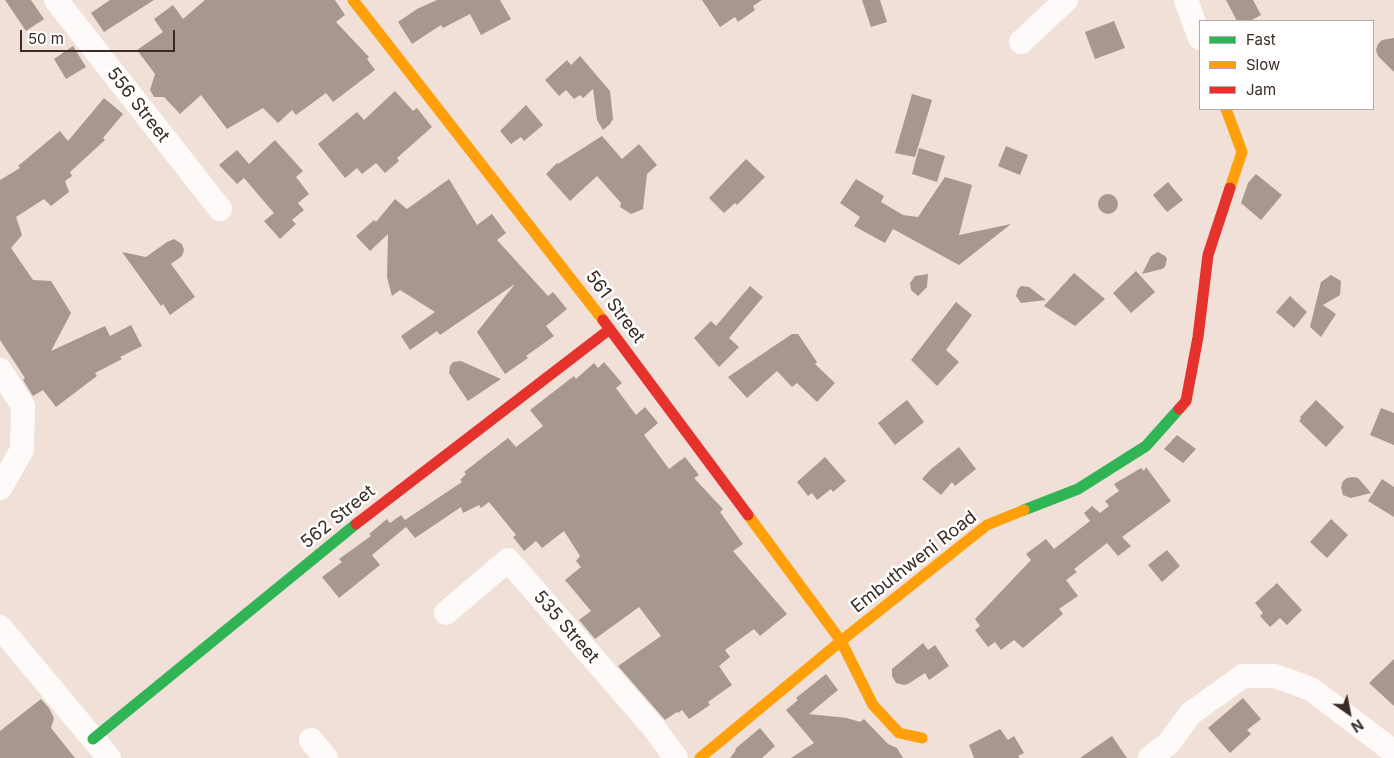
<!DOCTYPE html>
<html>
<head>
<meta charset="utf-8">
<style>
	body { margin:0 }
	#map { position:relative; width:1394px; height:758px; overflow:hidden; background:#f0e0d8; font-family:Inter,sans-serif }
	canvas { display:block }
	.legend { position:absolute; left:1199px; top:20px; width:175px; height:90px; box-sizing:border-box; background:#fff; border:1px solid #b0aaa8; margin:0; padding:6px 9px; list-style:none; font-size:15px; color:#3a2b25 }
	.legend li { display:flex; align-items:center; gap:10px; height:25px }
	.legend b { width:25px; border:1px solid #b0aaa8 }
	.north { position:absolute; left:1324px; top:688px; width:50px; height:50px; -webkit-text-stroke:4px #fff; paint-order:stroke; rotate:147deg; font-size:14px; font-weight:700; line-height:20px; text-align:center; color:#3a2b25 }
	.north::after { content:''; display:block; margin:auto; width:18px; height:22px; background:#3a2b25; clip-path:polygon(50% 0,100% 100%,50% 72%,0 100%) }
	.scale { position:absolute; left:20px; top:30px; width:155px; height:22px; box-sizing:border-box; border:2px solid #3a2b25; border-top:0; padding-left:6px; font-size:15px; line-height:18px; white-space:nowrap; color:#3a2b25; -webkit-text-stroke:4px #fff; paint-order:stroke }
</style>
</head>
<body>
<div id="map">
<canvas width="1394" height="758"></canvas>
<ul class="legend">
<li><b style="height:6px;background:#30b455"></b>Fast</li>
<li><b style="height:6px;background:#ff9f0a"></b>Slow</li>
<li><b style="height:6px;background:#e5322d"></b>Jam</li>
</ul>
<div class="north">N</div>
<div class="scale">50 m</div>
</div>
<script>
const g = document.querySelector('canvas').getContext('2d');
g.lineJoin = 'round';
function fillPath(path, color) { g.fillStyle = color; g.fill(path, 'evenodd'); }
const shape = rows => new Path2D(rows.map(r => 'M' + r).join(''));
function strokePath(path, color, width, dash) { g.strokeStyle = color; g.lineWidth = width; g.lineCap = dash ? 'butt' : 'round'; g.setLineDash(dash || []); g.stroke(path); }
function label(font, color, halo, rows, align = 'center') {
  g.font = font + ' Inter,sans-serif'; g.lineWidth = 5; g.setLineDash([]); g.textBaseline = 'middle'; g.strokeStyle = halo; g.fillStyle = color; for (const [text, x, y, turn = 0] of rows) {
    g.save(); g.translate(x, y); g.rotate((+turn || 0) * Math.PI / 180); g.textAlign = isNaN(turn) ? turn : align; if (halo) g.strokeText(text, 0, 0); g.fillText(text, 0, 0); g.restore();
  }
}
const building = shape([
	[5,0,31,0,44,19,26,31],
	[110,0,154,0,104,32,91,13],
	[205,0,335,0,345,15,336,22,369,57,367,59,375,70,333,102,326,93,296,115,292,110,278,123,263,108,227,129,201,95,180,114,164,97,154,97,150,90,155,74,137,50,163,32,154,19,173,5,183,19],
	[437,0,500,0,511,19,481,35,470,14,443,28,441,25,412,44,398,22,417,9],
	[702,0,762,0,753,6,755,10,738,22,735,17,720,27],
	[862,0,880,0,887,22,871,27],
	[1226,0,1253,0,1261,15,1250,21,1237,21],
	[1114,21,1125,48,1095,59,1085,32],
	[1394,38,1394,72,1378,56,1376,50,1378,44,1382,40],
	[73,46,86,67,66,79,54,59],
	[580,56,610,91,613,119,610,124,603,130,597,120,593,89,583,98,580,95,574,99,566,90,559,96,545,80,567,60,571,65],
	[395,91,413,111,417,108,432,127,397,158,399,161,385,173,376,163,362,174,357,168,345,178,318,144,357,112,364,120],
	[912,94,932,100,915,157,895,153],
	[104,98,123,114,103,138,105,140,70,172,72,176,65,181,69,192,51,206,44,199,16,217,22,235,11,248,33,280,51,281,71,313,51,351,105,326,110,336,131,325,142,346,120,357,122,359,95,373,97,376,56,407,43,390,33,396,23,380,25,378,0,340,0,180,20,168,18,166,60,131,68,141],
	[526,105,543,125,524,141,521,137,511,144,500,131],
	[602,136,622,159,639,144,657,165,647,174,643,209,631,214,620,207,621,203,597,176,570,201,546,174,557,163,558,164],
	[275,140,303,171,296,177,309,194,298,203,304,210,292,220,296,224,280,239,264,221,274,213,244,178,237,184,219,165,237,150,249,164],
	[1006,146,1028,155,1020,175,998,166],
	[919,148,945,156,937,182,912,174],
	[746,159,765,177,737,205,735,203,724,213,709,198],
	[1256,174,1282,195,1261,220,1241,203,1248,183],
	[945,177,972,185,959,235,1011,224,959,265,893,229,885,243,854,226,860,217,840,203,856,179,884,196,881,202,903,215,918,217],
	[449,179,477,225,492,214,506,233,497,240,548,296,553,292,567,309,546,326,554,336,526,356,528,358,505,374,477,332,515,284,440,335,437,331,410,350,401,336,435,312,400,290,392,296,387,277,388,234,370,251,356,236,374,220,376,222,395,199,407,209],
	[1168,182,1183,200,1167,212,1153,195],
	'1098 204a10 10 0 1 1 20 0a10 10 0 1 1-20 0Z',
	[174,239,182,244,184,250,182,256,171,264,195,297,170,315,163,304,161,306,122,252,146,257,167,242],
	[1158,252,1165,256,1167,259,1165,267,1162,269,1142,274,1151,256],
	[1136,271,1155,292,1131,313,1113,293],
	[1074,273,1105,299,1075,326,1044,306],
	[928,274,927,287,918,296,911,290,910,283,915,276],
	[1331,275,1341,281,1340,295,1323,305,1336,314,1321,337,1310,327,1321,282],
	[750,286,763,297,729,338,739,347,719,367,694,338,711,321,716,326],
	[1021,286,1029,287,1046,300,1021,303,1016,296,1018,289],
	[1290,296,1307,312,1294,328,1276,312],
	[956,302,972,315,946,350,959,362,937,386,911,360],
	[792,334,798,334,817,362,815,364,835,383,817,402,797,383,792,387,777,371,747,398,728,377],
	[461,361,501,379,468,401,449,373,450,366,453,362],
	[604,362,622,383,616,388,636,415,645,407,658,423,644,435,669,469,685,457,699,475,694,478,723,509,720,512,743,544,733,551,787,614,760,636,754,629,725,650,730,657,719,666,732,685,708,702,710,705,689,719,682,710,678,713,677,712,665,720,618,666,661,636,639,607,595,639,579,620,591,611,565,580,581,567,576,561,580,556,564,531,542,548,536,541,524,551,513,537,516,535,489,502,481,508,479,505,463,513,461,507,415,538,406,527,372,555,380,565,339,598,322,577,342,562,339,559,371,536,369,534,387,519,390,523,401,515,405,520,462,482,460,480,466,474,464,472,508,438,516,447,543,426,530,410,574,376,576,379,594,363,598,368],
	[907,400,924,422,895,445,878,423],
	[1316,400,1344,427,1326,447,1299,421,1301,419,1300,417],
	[1381,408,1394,413,1394,445,1370,435],
	[1177,435,1196,449,1183,463,1164,449],
	[959,447,976,469,955,486,952,482,941,495,922,479,931,469],
	[825,457,846,481,833,492,831,489,817,500,812,493,808,496,797,482],
	[1146,467,1171,501,1122,537,1131,546,1118,556,1107,543,1074,569,1077,572,1066,580,1078,596,1059,609,1063,614,1023,648,1014,640,1001,650,995,642,988,647,975,630,980,626,975,619,1031,560,1026,554,1046,539,1054,549,1090,521,1084,513,1092,506,1100,513,1109,506,1105,501,1119,491,1114,484,1141,468,1144,471],
	[1353,477,1358,478,1371,493,1351,498,1343,495,1341,487,1343,481,1347,478],
	[1382,479,1394,487,1394,517,1368,501],
	[1331,519,1348,535,1327,558,1310,542],
	[1167,550,1180,566,1162,582,1148,565],
	[1277,583,1302,610,1287,625,1280,618,1270,627,1260,616,1263,613,1255,603],
	[923,643,928,650,935,645,949,666,929,680,925,673,908,684,904,685,896,683,892,676,892,669],
	[1394,659,1394,706,1369,683],
	[826,674,838,690,809,714,847,718,860,722,864,719,888,744,897,748,903,758,791,758,814,743,786,710,798,700,796,698],
	[1243,698,1261,719,1247,730,1251,734,1230,753,1208,728],
	[41,699,49,708,54,718,51,728,75,758,0,758,0,731],
	[760,728,775,746,762,758,730,758,736,750,735,749],
	[1000,729,1008,740,1014,736,1024,753,1018,756,1020,758,974,758,969,745],
	[1112,736,1127,758,1080,758]
]);
const street = shape([
	[56,0,220,209],
	[1186,0,1200,38],
	[1021,42,1066,0],
	[0,370,23,406,22,450,0,488],
	[446,613,508,560,654,728,676,758],
	[0,627,109,758],
	[311,740,326,758],
	[1150,758,1169,743,1190,714,1243,676,1275,676,1311,689,1394,752]
]);
const fast = shape([
	[1024,510,1078,489,1146,446,1179,409],
	[93,739,356,524]
]);
const slow = shape([
	[353,0,603,320],
	[1226,109,1242,152,1230,188],
	[748,515,841,641,873,705,899,733,922,738],
	[700,758,841,641,987,525,1024,510]
]);
const jam = shape([
	[603,320,748,515],
	[1179,409,1186,401,1198,337,1208,255,1230,188],
	[356,524,610,329]
]);
const streetNames = [
	["556 Street",138,105,52],
	["561 Street",615,307,53],
	["562 Street",338,517,-39],
	["Embuthweni Road",914,562,-38],
	["535 Street",566,627,49]
];
fillPath(building, '#a6988e');
strokePath(street, '#fdfaf9', 24);
strokePath(fast, '#30b455', 11);
strokePath(slow, '#ff9f0a', 11);
strokePath(jam, '#e5322d', 11);
label('18px', '#3a2b25', '#fff', streetNames);
</script>
</body>
</html>
